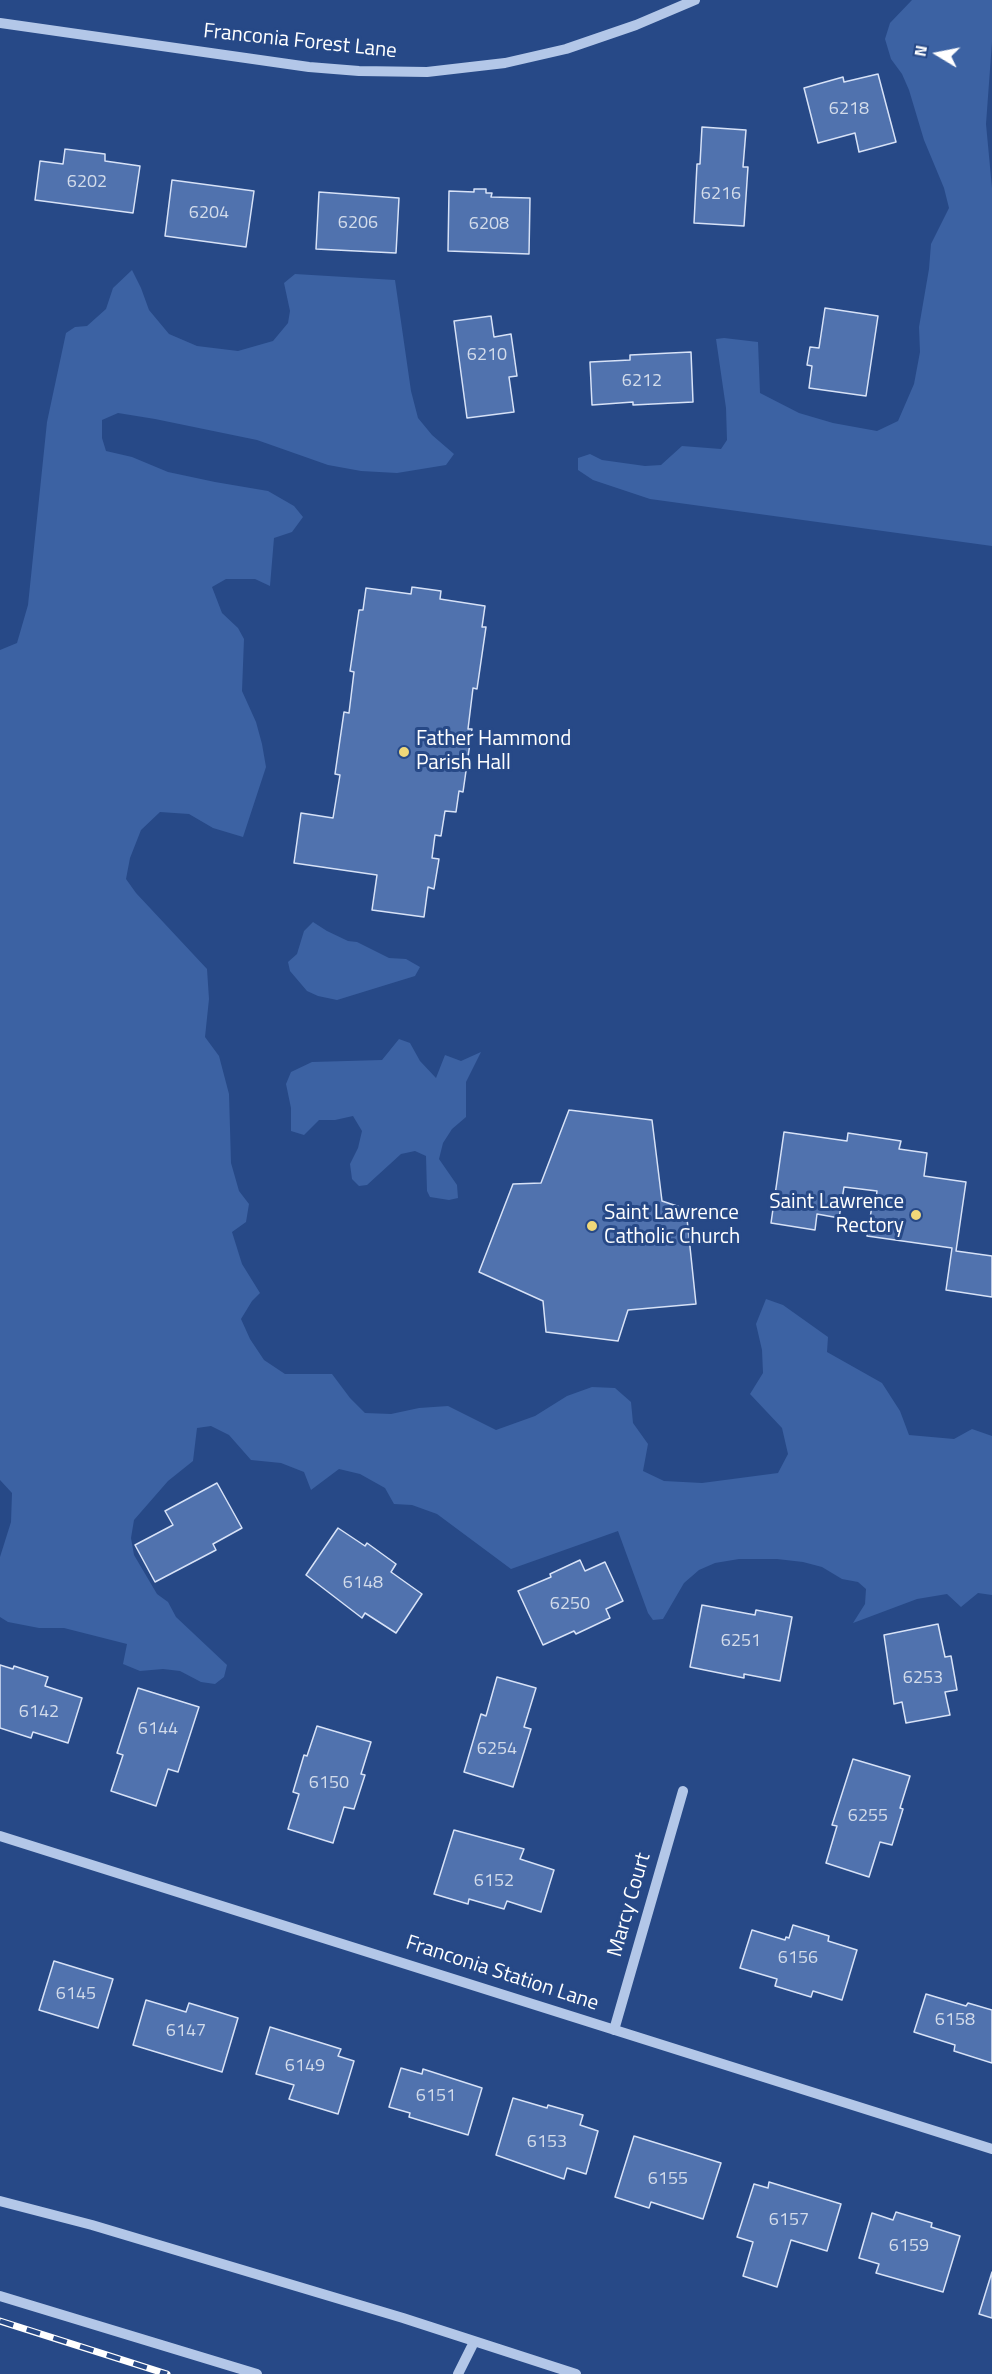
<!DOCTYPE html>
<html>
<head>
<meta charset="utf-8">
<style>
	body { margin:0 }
	#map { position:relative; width:992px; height:2374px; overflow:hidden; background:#274987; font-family:"Titillium Web",sans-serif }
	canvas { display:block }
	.north { position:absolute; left:908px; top:24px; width:60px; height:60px; -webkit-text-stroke:4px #274987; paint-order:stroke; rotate:280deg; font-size:16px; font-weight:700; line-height:24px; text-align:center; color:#fff }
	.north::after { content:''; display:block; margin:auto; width:21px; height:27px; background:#fff; clip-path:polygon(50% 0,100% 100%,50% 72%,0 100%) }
</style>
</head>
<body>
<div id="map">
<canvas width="992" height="2374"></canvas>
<div class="north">N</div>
</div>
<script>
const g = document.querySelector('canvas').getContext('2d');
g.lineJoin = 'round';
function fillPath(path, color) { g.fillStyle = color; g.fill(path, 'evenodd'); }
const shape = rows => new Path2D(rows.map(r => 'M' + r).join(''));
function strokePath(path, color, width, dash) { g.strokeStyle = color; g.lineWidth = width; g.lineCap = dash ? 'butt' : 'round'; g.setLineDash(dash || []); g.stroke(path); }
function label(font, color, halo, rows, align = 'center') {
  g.font = font + ' "Titillium Web",sans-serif'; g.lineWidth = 6; g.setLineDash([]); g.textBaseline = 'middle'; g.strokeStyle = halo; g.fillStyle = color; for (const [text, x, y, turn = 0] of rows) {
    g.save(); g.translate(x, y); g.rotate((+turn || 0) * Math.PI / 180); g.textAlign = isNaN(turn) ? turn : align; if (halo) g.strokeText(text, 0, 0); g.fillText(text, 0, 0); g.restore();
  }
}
const green = shape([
	[912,0,992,0,992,42,986,124,992,188,992,546,650,499,593,480,578,470,578,458,590,454,602,460,645,466,661,465,682,446,721,449,727,440,726,408,716,339,724,338,758,342,760,393,799,413,833,423,877,431,898,421,914,384,920,352,919,327,929,269,931,244,949,208,944,188,924,140,909,90,902,74,891,59,885,39,890,23],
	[132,270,141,288,149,310,169,334,197,346,238,351,273,341,288,323,290,311,284,283,295,274,395,280,411,391,418,418,432,435,454,454,446,465,397,473,361,471,328,465,257,440,155,419,118,413,102,420,102,438,106,451,132,457,168,472,215,482,268,491,294,506,303,517,292,532,274,538,270,586,255,579,226,579,212,587,222,613,238,628,244,639,242,691,256,722,262,744,266,767,243,837,213,828,189,814,160,812,141,830,130,858,126,879,136,893,207,969,209,999,205,1037,219,1056,229,1094,231,1163,239,1191,249,1204,246,1222,232,1232,242,1264,260,1293,252,1301,241,1319,250,1339,264,1360,285,1374,332,1374,350,1398,365,1413,391,1414,419,1408,448,1406,496,1430,535,1416,567,1396,592,1387,615,1388,631,1402,633,1423,648,1444,643,1471,664,1481,702,1483,778,1473,788,1454,782,1428,750,1394,763,1373,762,1350,756,1324,766,1299,783,1305,828,1337,827,1352,882,1383,900,1411,909,1435,954,1439,972,1429,992,1436,992,1595,978,1593,961,1607,947,1594,917,1599,853,1623,865,1604,866,1589,858,1582,842,1579,822,1567,803,1562,777,1559,739,1559,715,1563,699,1570,684,1583,663,1619,653,1620,648,1613,618,1531,511,1569,437,1514,412,1505,394,1504,385,1488,360,1474,339,1469,311,1490,304,1472,281,1463,251,1460,229,1435,211,1426,197,1428,193,1461,168,1481,134,1520,131,1538,134,1555,157,1594,168,1602,176,1617,227,1665,224,1677,215,1684,201,1682,180,1671,163,1669,140,1671,123,1664,127,1644,64,1628,39,1628,8,1622,0,1617,0,1557,11,1522,12,1493,0,1480,0,650,17,643,28,605,47,422,66,333,75,327,87,326,106,309,113,288],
	[313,922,327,931,348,941,357,942,389,958,406,959,420,967,415,976,337,1000,318,996,307,991,290,971,288,962,297,954,304,931],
	[399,1039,410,1043,420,1061,436,1078,445,1055,461,1061,481,1052,466,1082,466,1117,452,1129,443,1143,439,1159,457,1185,458,1198,449,1200,430,1197,427,1191,426,1156,415,1151,401,1154,367,1185,359,1186,352,1179,350,1164,358,1148,362,1131,353,1116,335,1120,319,1120,304,1135,291,1131,291,1108,286,1084,291,1072,312,1062,382,1060]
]);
const building = shape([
	[878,74,896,142,859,152,855,133,818,143,804,88,843,77,844,82,878,74],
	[702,127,746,130,743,167,748,167,744,226,694,223,697,164,700,164,702,127],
	[65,149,105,154,105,161,140,166,133,213,35,200,40,161,63,164,65,149],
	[172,180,254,191,246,247,165,236,172,180],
	[474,189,486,189,486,193,492,193,491,197,530,198,529,254,448,251,449,191,474,192,474,189],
	[319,192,399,198,396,253,316,249,319,192],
	[825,308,878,316,866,396,809,388,812,366,807,365,810,347,819,348,825,308],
	[491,316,494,337,511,334,517,376,509,377,514,412,467,418,454,321,491,316],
	[691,352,693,402,633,405,633,402,592,405,590,362,630,360,630,355,691,352],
	[412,587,441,591,440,599,485,606,482,627,486,627,477,689,473,688,468,729,472,729,463,792,459,791,456,812,445,811,441,836,435,835,432,858,439,859,434,889,428,887,424,917,372,910,377,875,294,863,301,813,333,818,340,775,335,774,344,712,349,713,354,672,350,671,359,610,363,610,366,588,411,594,412,587],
	[569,1110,652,1120,662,1201,686,1209,696,1304,628,1310,618,1341,546,1332,543,1301,479,1272,513,1184,541,1183,569,1110],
	[784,1132,847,1141,848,1133,901,1141,899,1149,927,1153,924,1176,966,1182,956,1251,992,1256,992,1297,946,1290,952,1248,867,1236,872,1206,875,1206,877,1191,844,1187,839,1218,817,1214,815,1230,771,1223,784,1132],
	[217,1483,242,1528,213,1544,216,1550,155,1582,135,1545,173,1525,165,1511,217,1483],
	[338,1528,365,1546,367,1543,396,1564,391,1572,422,1594,396,1633,365,1613,362,1618,306,1575,338,1528],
	[580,1560,585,1571,605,1562,623,1601,606,1609,610,1618,576,1634,574,1631,543,1645,518,1591,551,1577,550,1574,580,1560],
	[702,1605,755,1615,756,1610,792,1617,780,1681,744,1674,744,1678,690,1667,702,1605],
	[938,1624,945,1657,951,1656,957,1690,945,1692,950,1715,906,1723,902,1702,894,1704,884,1635,938,1624],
	[0,1665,13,1669,14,1666,48,1677,45,1686,82,1698,68,1743,33,1732,31,1738,0,1728,0,1665],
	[497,1677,536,1688,524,1727,531,1729,513,1787,464,1772,481,1714,486,1716,497,1677],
	[138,1688,199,1707,178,1772,168,1769,156,1806,111,1791,123,1755,117,1753,138,1688],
	[317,1726,371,1742,361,1774,365,1775,354,1809,344,1807,333,1843,288,1829,299,1794,293,1792,304,1755,307,1756,317,1726],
	[853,1759,910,1776,900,1808,903,1809,892,1845,880,1842,869,1877,826,1863,837,1826,832,1825,853,1759],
	[454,1830,524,1849,520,1859,554,1870,541,1912,507,1901,504,1909,469,1899,468,1904,434,1894,454,1830],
	[793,1925,829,1936,828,1941,857,1950,842,2000,813,1991,811,1997,775,1986,777,1979,740,1968,752,1930,785,1940,786,1937,789,1938,793,1925],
	[54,1961,113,1979,98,2028,39,2010,54,1961],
	[926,1994,966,2006,968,2003,992,2010,992,2063,954,2051,955,2045,914,2032,926,1994],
	[146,2000,186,2012,189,2003,238,2018,222,2072,133,2045,146,2000],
	[270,2027,341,2049,338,2056,354,2061,338,2114,289,2099,294,2085,256,2074,270,2027],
	[401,2068,422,2074,423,2069,482,2088,468,2135,409,2117,410,2113,389,2107,401,2068],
	[513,2098,547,2108,548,2105,583,2115,580,2125,598,2131,586,2174,567,2168,564,2179,496,2155,513,2098],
	[634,2136,721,2163,703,2219,651,2202,649,2208,615,2197,634,2136],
	[769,2182,841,2204,827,2251,791,2240,777,2287,743,2276,753,2242,737,2237,754,2184,768,2188,769,2182],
	[896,2212,932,2223,931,2227,960,2236,943,2292,876,2273,879,2264,859,2258,872,2213,893,2220,896,2212],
	[992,2272,992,2318,979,2314,992,2272]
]);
const minor = shape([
	[0,23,309,67,359,71,427,72,505,63,566,49,636,25,695,0],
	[0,1836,992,2149],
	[614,2030,683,1791],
	[0,2201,92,2225,403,2318,576,2374],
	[0,2296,257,2374],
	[458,2374,474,2342]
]);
const rail = shape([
	[0,2321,167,2374]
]);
const markers = [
	[404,752,6,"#f0d879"],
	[916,1215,6,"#f0d879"],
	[592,1226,6,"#f0d879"]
];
const numberNames = [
	["6218",849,110],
	["6202",87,183],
	["6216",721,195],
	["6204",209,214],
	["6206",358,224],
	["6208",489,225],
	["6210",487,356],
	["6212",642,382],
	["6148",363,1584],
	["6250",570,1605],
	["6251",741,1642],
	["6253",923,1679],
	["6142",39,1713],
	["6144",158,1730],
	["6254",497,1750],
	["6150",329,1784],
	["6255",868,1817],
	["6152",494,1882],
	["6156",798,1959],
	["6145",76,1995],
	["6158",955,2021],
	["6147",186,2032],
	["6149",305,2067],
	["6151",436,2097],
	["6153",547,2143],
	["6155",668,2180],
	["6157",789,2221],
	["6159",909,2247]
];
const streetNames = [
	["Franconia Forest Lane",300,42,6],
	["Marcy Court",630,1905,-74],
	["Franconia Station Lane",502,1974,18]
];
const poiNames = [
	["Father Hammond",416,740],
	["Parish Hall",416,764],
	["Saint Lawrence",904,1203,"right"],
	["Rectory",904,1227,"right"],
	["Saint Lawrence",604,1214],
	["Catholic Church",604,1238]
];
fillPath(green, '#3c62a3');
fillPath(building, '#5072ae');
strokePath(building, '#d7e2f7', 1.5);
strokePath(minor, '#b3c7e8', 10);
strokePath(rail, '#fff', 7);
strokePath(rail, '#274987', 4.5, [14]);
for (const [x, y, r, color] of markers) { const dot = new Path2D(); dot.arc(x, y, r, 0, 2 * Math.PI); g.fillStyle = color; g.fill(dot); strokePath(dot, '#274987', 2); }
label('18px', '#d3dceb', null, numberNames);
label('21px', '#fff', '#274987', streetNames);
label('21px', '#fff', '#274987', poiNames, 'left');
</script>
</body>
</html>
